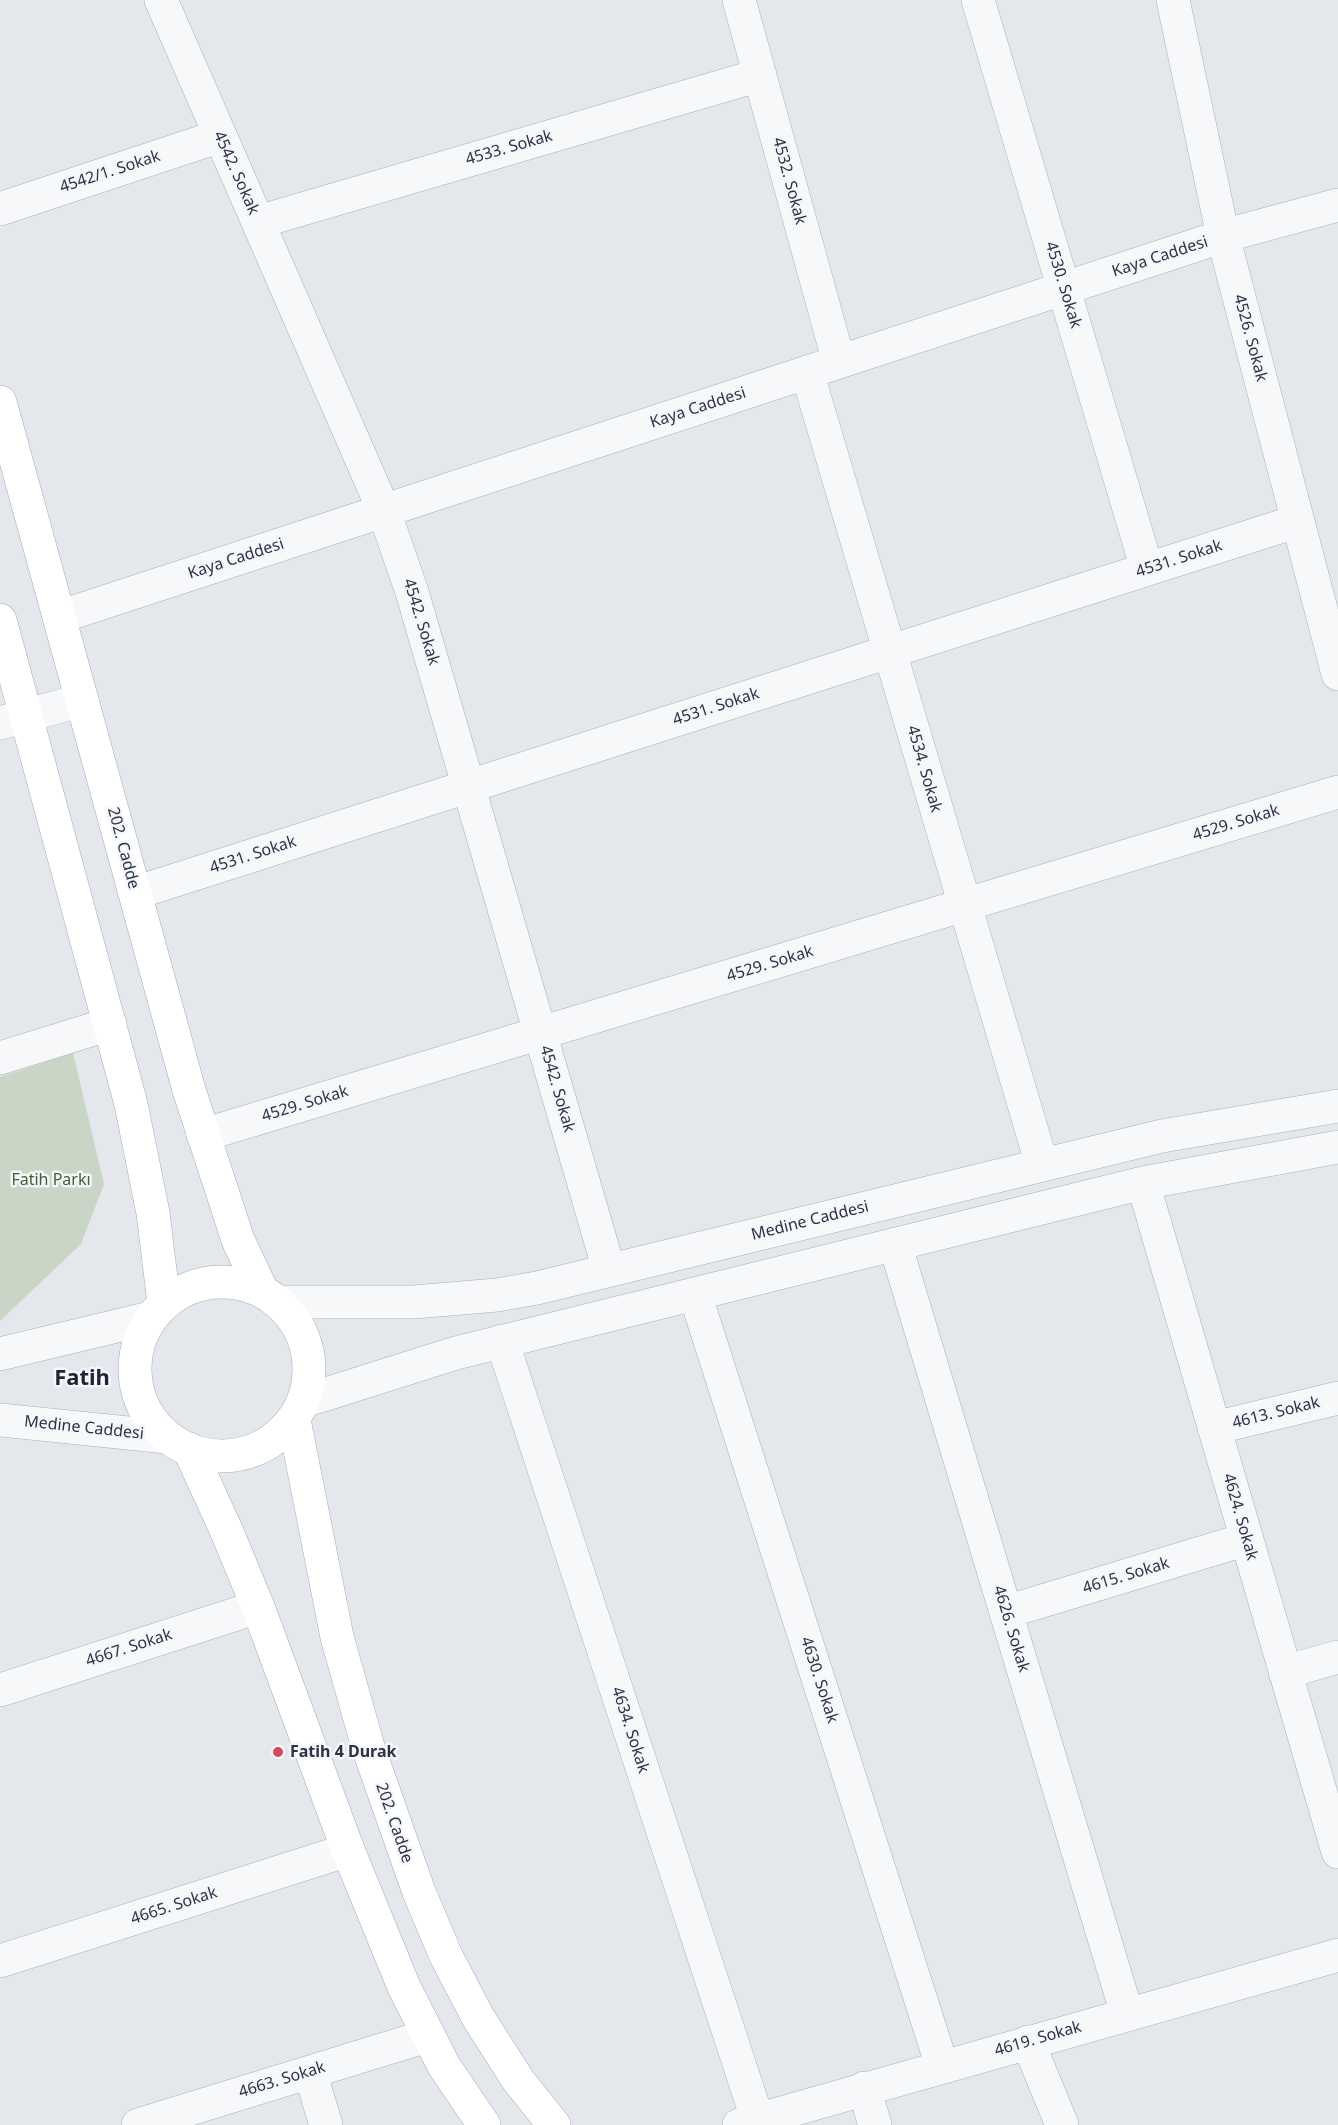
<!DOCTYPE html>
<html>
<head>
<meta charset="utf-8">
<style>
	body { margin:0 }
	canvas { display:block; background:#e4e7ec }
</style>
</head>
<body>
<canvas width="1338" height="2125"></canvas>
<script>
const g = document.querySelector('canvas').getContext('2d');
g.lineJoin = 'round';
function fillPath(path, color) { g.fillStyle = color; g.fill(path, 'evenodd'); }
const shape = rows => new Path2D(rows.map(r => 'M' + r).join(''));
function strokePath(path, color, width, dash) { g.strokeStyle = color; g.lineWidth = width; g.lineCap = dash ? 'butt' : 'round'; g.setLineDash(dash || []); g.stroke(path); }
function label(font, color, halo, rows, align = 'center') {
  g.font = font + ' "Noto Sans",sans-serif'; g.lineWidth = 5; g.setLineDash([]); g.textBaseline = 'middle'; g.strokeStyle = halo; g.fillStyle = color; for (const [text, x, y, turn = 0] of rows) {
    g.save(); g.translate(x, y); g.rotate((+turn || 0) * Math.PI / 180); g.textAlign = isNaN(turn) ? turn : align; if (halo) g.strokeText(text, 0, 0); g.fillText(text, 0, 0); g.restore();
  }
}
const green = shape([
	[73,1053,104,1184,81,1244,0,1321,0,1077]
]);
const minor = shape([
	[161,0,384,511,412,592,609,1270],
	[739,0,839,362],
	[978,0,1147,569],
	[1173,0,1223,236,1338,674],
	[0,209,220,136],
	[258,222,760,75],
	[807,372,1042,1165],
	[59,617,1227,235,1338,205],
	[0,723,82,700],
	[135,893,1298,521],
	[0,1058,110,1024],
	[203,1135,1338,792],
	[1143,1183,1338,1852],
	[895,1244,1127,2014],
	[695,1294,942,2066],
	[279,1302,414,1302,497,1295,537,1288,1162,1136,1338,1106],
	[502,1341,757,2118],
	[0,1354,150,1318],
	[304,1401,456,1353,1143,1183,1338,1147],
	[0,1420,167,1437],
	[1214,1428,1338,1398],
	[1006,1612,1247,1539],
	[1285,1672,1338,1657],
	[0,1690,258,1607],
	[0,1961,348,1850],
	[1028,2042,1062,2125],
	[310,2072,326,2125],
	[864,2088,875,2125],
	[138,2125,427,2036],
	[739,2125,1338,1955]
]);
const major = shape([
	[0,402,189,1090,238,1240,261,1289],
	[0,620,131,1104,153,1213,164,1303],
	'135 1369a87 87 0 1 1 174 0a87 87 0 1 1-174 0Z',
	[294,1420,337,1637,368,1747,419,1892,446,1956,479,2019,518,2080,554,2125],
	[189,1449,227,1532,258,1607,348,1850,404,1987,444,2066,484,2125]
]);
const markers = [
	[278,1752,6,"#d1495b"]
];
const streetNames = [
	["4533. Sokak",509,148,-16],
	["4542/1. Sokak",110,172,-18],
	["4542. Sokak",236,173,66],
	["4532. Sokak",789,181,75],
	["Kaya Caddesi",1160,257,-18],
	["4530. Sokak",1063,285,73],
	["4526. Sokak",1250,338,75],
	["Kaya Caddesi",698,408,-18],
	["Kaya Caddesi",236,559,-18],
	["4531. Sokak",1179,559,-18],
	["4542. Sokak",421,622,73],
	["4531. Sokak",716,707,-18],
	["4534. Sokak",924,769,74],
	["4529. Sokak",1236,823,-17],
	["202. Cadde",123,848,75],
	["4531. Sokak",253,855,-18],
	["4529. Sokak",770,964,-17],
	["4542. Sokak",557,1089,74],
	["4529. Sokak",305,1104,-17],
	["Medine Caddesi",810,1221,-14],
	["4613. Sokak",1276,1413,-14],
	["Medine Caddesi",84,1428,6],
	["4624. Sokak",1240,1517,74],
	["4615. Sokak",1126,1576,-17],
	["4626. Sokak",1011,1629,73],
	["4667. Sokak",129,1648,-18],
	["4630. Sokak",819,1680,72],
	["4634. Sokak",630,1730,72],
	["202. Cadde",394,1823,71],
	["4665. Sokak",174,1906,-18],
	["4619. Sokak",1038,2039,-16],
	["4663. Sokak",282,2080,-17]
];
const parkNames = [
	["Fatih Parkı",51,1180]
];
const poiNames = [
	["Fatih 4 Durak",290,1752]
];
const districtNames = [
	["Fatih",82,1379]
];
fillPath(green, '#c9d6c5');
strokePath(minor, '#a9aeb7', 34);
strokePath(major, '#a3abb8', 34);
strokePath(minor, '#f7f8fa', 33);
strokePath(major, '#fff', 33);
for (const [x, y, r, color] of markers) { const dot = new Path2D(); dot.arc(x, y, r, 0, 2 * Math.PI); g.fillStyle = color; g.fill(dot); strokePath(dot, '#f4f6f9', 2); }
label('16px', '#2b3445', '#f4f6f9', streetNames);
label('16px', '#3f6138', '#f4f6f9', parkNames);
label('bold 16px', '#2b3445', '#f4f6f9', poiNames, 'left');
label('bold 22px', '#1d2536', '#f4f6f9', districtNames);
</script>
</body>
</html>
